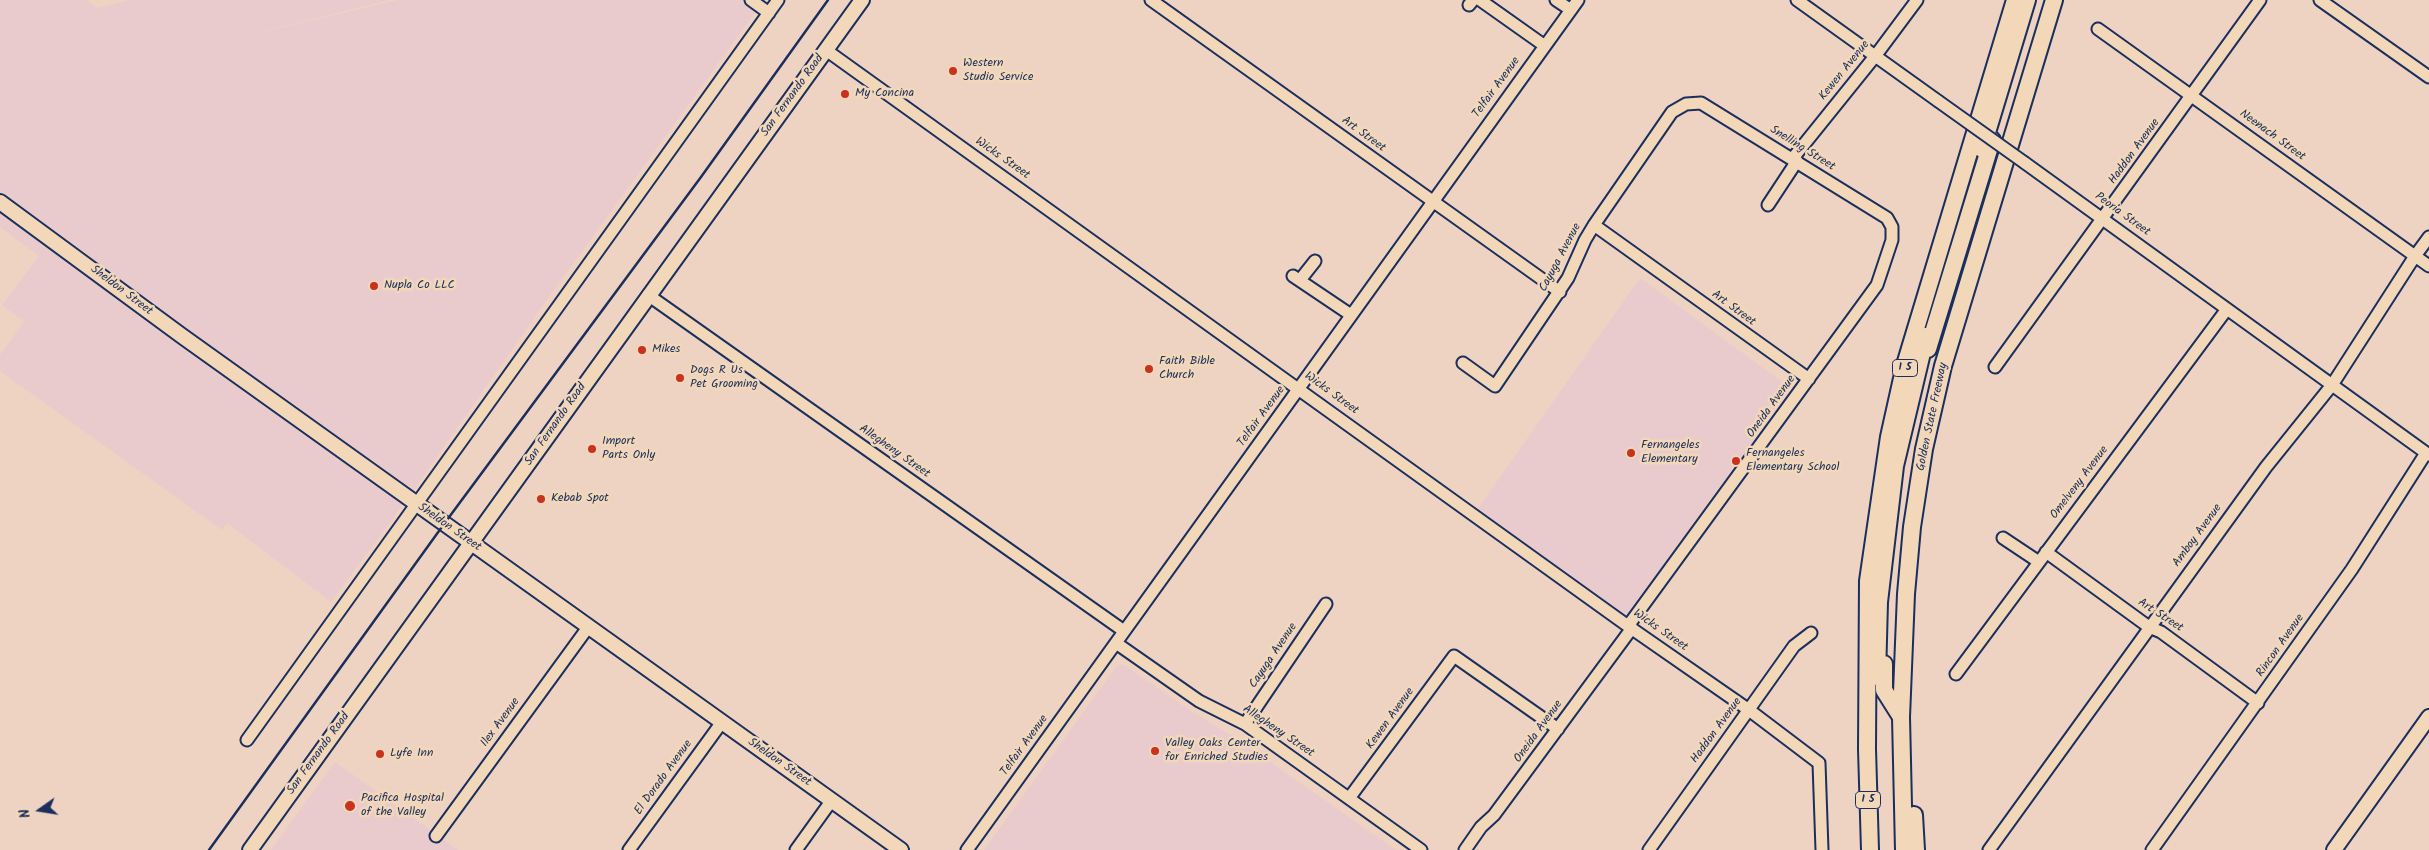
<!DOCTYPE html>
<html>
<head>
<meta charset="utf-8">
<style>
	body { margin:0 }
	#map { position:relative; width:2429px; height:850px; overflow:hidden; background:#eed2c2; font-family:Kalam,sans-serif }
	canvas { display:block }
	.north { position:absolute; left:15px; top:785px; width:50px; height:50px; -webkit-text-stroke:4px #f2d8b9; paint-order:stroke; rotate:257deg; font-size:14px; font-weight:700; line-height:20px; text-align:center; color:#1b2f5e }
	.north::after { content:''; display:block; margin:auto; width:18px; height:22px; background:#1b2f5e; clip-path:polygon(50% 0,100% 100%,50% 72%,0 100%) }
</style>
</head>
<body>
<div id="map">
<canvas width="2429" height="850"></canvas>
<div class="north">N</div>
</div>
<script>
const g = document.querySelector('canvas').getContext('2d');
g.lineJoin = 'round';
function fillPath(path, color) { g.fillStyle = color; g.fill(path, 'evenodd'); }
const shape = rows => new Path2D(rows.map(r => 'M' + r).join(''));
function strokePath(path, color, width, dash) { g.strokeStyle = color; g.lineWidth = width; g.lineCap = dash ? 'butt' : 'round'; g.setLineDash(dash || []); g.stroke(path); }
function label(font, color, halo, rows, align = 'center') {
  g.font = font + ' Kalam,sans-serif'; g.lineWidth = 5; g.setLineDash([]); g.textBaseline = 'middle'; g.strokeStyle = halo; g.fillStyle = color; for (const [text, x, y, turn = 0] of rows) {
    g.save(); g.translate(x, y); g.rotate((+turn || 0) * Math.PI / 180); g.textAlign = isNaN(turn) ? turn : align; if (halo) g.strokeText(text, 0, 0); g.fillText(text, 0, 0); g.restore();
  }
}
const built = shape([
	[0,0,86,0,97,8,131,0,390,0,210,44,398,0,764,0,541,308,413,491,331,602,227,523,222,530,0,371,0,355,24,322,2,305,39,256,0,227],
	[1640,278,1789,387,1786,395,1625,617,1477,510],
	[1120,665,1126,666,1191,711,1236,738,1396,850,984,850,1116,667],
	[335,762,458,850,271,850]
]);
const minor = shape([
	[751,0,769,13],
	[1151,0,1560,292],
	[1480,0,1545,46],
	[1556,0,1571,10],
	[1797,0,1938,101],
	[2320,0,2429,77],
	[1469,5,1473,0],
	[2098,29,2429,266],
	[826,50,1628,626,1749,710,1819,763,1822,850],
	[1793,158,1876,55,1917,0],
	[2025,163,2429,455],
	[1768,205,1797,161],
	[1594,225,1809,379],
	[1293,276,1351,315],
	[1300,280,1315,261],
	[648,295,1124,631],
	[1463,363,1495,386,1568,278,1585,240,1594,225,1672,112,1686,104,1701,103,1887,218,1892,227,1892,240,1877,285,1628,626],
	[1995,367,2260,0],
	[2003,538,2039,562],
	[2046,552,2149,627,2161,632,2258,703],
	[1116,643,1199,701,1245,724,1421,850],
	[1956,674,2227,309],
	[1245,724,1326,604],
	[247,740,778,0],
	[1350,797,1454,656,1558,729],
	[436,836,589,626],
	[629,850,722,722],
	[796,850,832,800],
	[967,850,1578,0],
	[1465,850,1481,827,1494,815,1632,628],
	[1649,850,1794,646,1811,633],
	[1989,850,2266,467,2332,385,2415,256,2429,237],
	[2152,850,2352,569,2426,453]
]);
const major = shape([
	[0,202,182,336,901,850],
	[250,850,862,0],
	[2334,850,2429,717]
]);
const highway = shape([
	[1982,149,2027,0],
	[1928,349,1992,140],
	[1884,664,1884,690,1901,717],
	[1877,677,1879,602,1895,466,1926,336],
	[1914,815,1916,850],
	[1870,850,1867,749,1868,581,1889,437,1905,365,2015,0],
	[1904,850,1901,717,1906,594,1912,527,1924,449,1943,366,2054,0]
]);
const rail = shape([
	[209,850,444,524,701,177,828,0]
]);
const minorBridge = shape([
	[1938,101,2025,163]
]);
const markers = [
	[953,71,5,"#c8321e"],
	[845,94,5,"#c8321e"],
	[374,286,5,"#c8321e"],
	[642,350,5,"#c8321e"],
	[1149,369,5,"#c8321e"],
	[680,378,5,"#c8321e"],
	[592,449,5,"#c8321e"],
	[1631,453,5,"#c8321e"],
	[1736,461,5,"#c8321e"],
	[541,499,5,"#c8321e"],
	[1155,751,5,"#c8321e"],
	[380,754,5,"#c8321e"],
	[350,806,6,"#c8321e"]
];
const shields = [
	[1905,368,25],
	[1868,800,25]
];
const shieldNames = [
	["I 5",1905,368],
	["I 5",1868,800]
];
const poiNames = [
	["Western",963,64],
	["Studio Service",963,78],
	["My Concina",855,94],
	["Nupla Co LLC",384,286],
	["Mikes",652,350],
	["Faith Bible",1159,362],
	["Church",1159,376],
	["Dogs R Us",690,371],
	["Pet Grooming",690,385],
	["Import",602,442],
	["Parts Only",602,456],
	["Fernangeles",1641,446],
	["Elementary",1641,460],
	["Fernangeles",1746,454],
	["Elementary School",1746,468],
	["Kebab Spot",551,499],
	["Valley Oaks Center",1165,744],
	["for Enriched Studies",1165,758],
	["Lyfe Inn",390,754],
	["Pacifica Hospital",361,799],
	["of the Valley",361,813]
];
const streetNames = [
	["Kewen Avenue",1845,71,-51],
	["Telfair Avenue",1497,88,-54],
	["San Fernando Road",793,96,-54],
	["Art Street",1363,135,36],
	["Neenach Street",2272,136,36],
	["Snelling Street",1802,149,32],
	["Haddon Avenue",2135,152,-54],
	["Wicks Street",1002,159,35],
	["Peoria Street",2122,215,36],
	["Cayuga Avenue",1561,258,-62],
	["Sheldon Street",121,291,37],
	["Art Street",1733,309,36],
	["Wicks Street",1331,394,36],
	["Oneida Avenue",1772,407,-54],
	["Telfair Avenue",1262,417,-54],
	["Golden State Freeway",1933,417,-78],
	["San Fernando Road",556,425,-55],
	["Allegheny Street",894,452,35],
	["Omelveny Avenue",2080,483,-53],
	["Sheldon Street",449,528,35],
	["Amboy Avenue",2198,536,-54],
	["Art Street",2160,616,33],
	["Wicks Street",1660,631,35],
	["Rincon Avenue",2281,646,-55],
	["Cayuga Avenue",1274,656,-56],
	["Kewen Avenue",1391,719,-54],
	["Ilex Avenue",501,723,-54],
	["Haddon Avenue",1717,731,-54],
	["Allegheny Street",1278,732,34],
	["Oneida Avenue",1539,732,-54],
	["Telfair Avenue",1025,746,-54],
	["San Fernando Road",319,754,-54],
	["Sheldon Street",779,763,35],
	["El Dorado Avenue",664,778,-54]
];
fillPath(built, '#e9cbcd');
strokePath(minor, '#1b2f5e', 15);
strokePath(major, '#1b2f5e', 18);
strokePath(highway, '#1b2f5e', 20);
strokePath(minor, '#f2d8b9', 11);
strokePath(major, '#f2d8b9', 14);
strokePath(highway, '#f2d8b9', 16);
strokePath(rail, '#1b2f5e', 2.5);
strokePath(minorBridge, '#1b2f5e', 15, []);
strokePath(minorBridge, '#f2d8b9', 11);
for (const [x, y, r, color] of markers) { const dot = new Path2D(); dot.arc(x, y, r, 0, 2 * Math.PI); g.fillStyle = color; g.fill(dot); strokePath(dot, '#f2d8b9', 2); }
for (const [x, y, w] of shields) { const box = new Path2D(); box.roundRect(x - w / 2, y - 8.5, w, 17, 4); g.fillStyle = '#f2d8b9'; g.fill(box); strokePath(box, '#1b2f5e', 1); }
label('bold 11px', '#1b2f5e', null, shieldNames);
label('12px', '#1b2f5e', '#f2d8b9', poiNames, 'left');
label('12px', '#1b2f5e', '#f2d8b9', streetNames);
</script>
</body>
</html>
